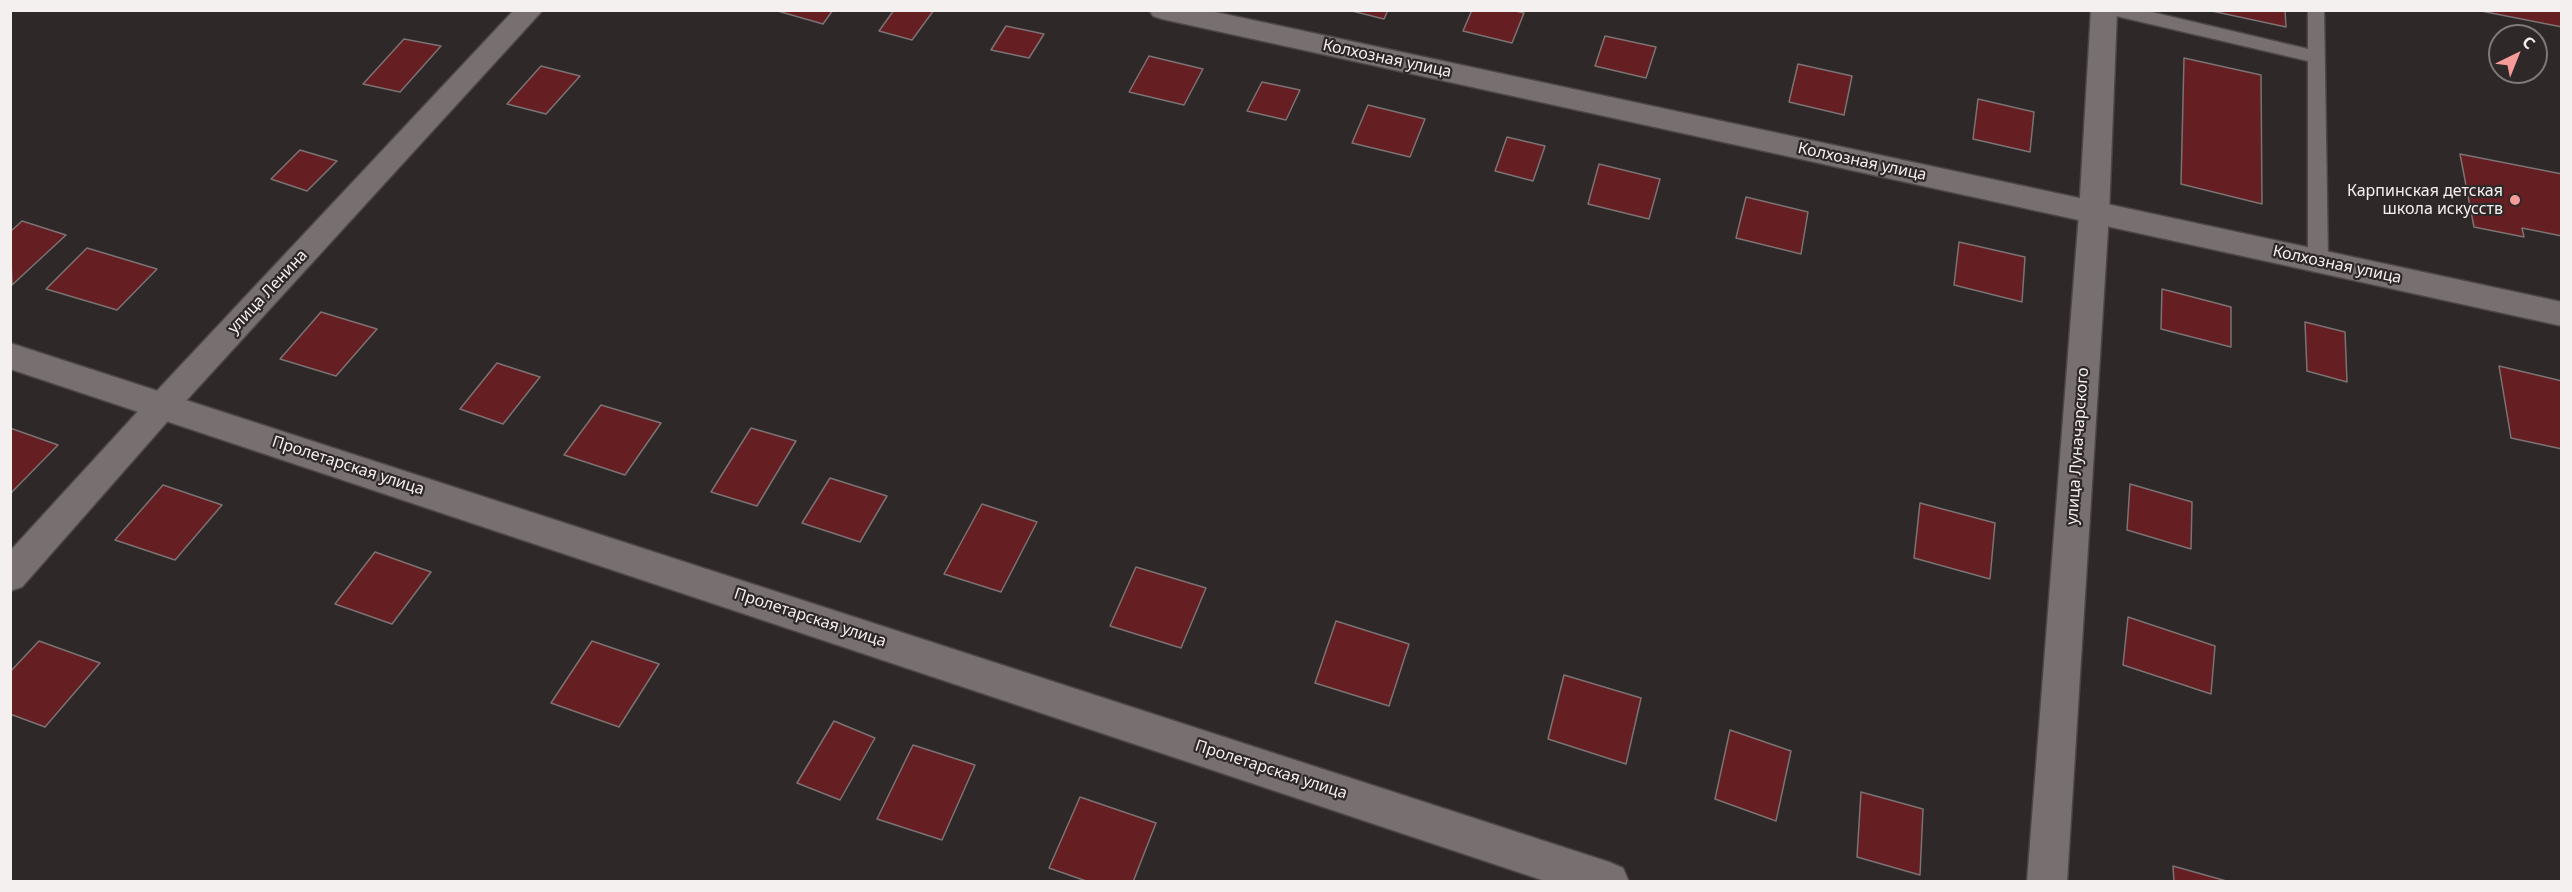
<!DOCTYPE html>
<html>
<head>
<meta charset="utf-8">
<style>
	body { margin:0 }
	#map { position:relative; width:2572px; height:892px; overflow:hidden; background:#2f2828; font-family:"Noto Sans",sans-serif }
	canvas { display:block }
	.frame { position:absolute; inset:0; border:12px solid #f5f0f0; pointer-events:none }
	.north { position:absolute; left:2488px; top:24px; width:60px; height:60px; box-sizing:border-box; background:#2f2828; border:2px solid #7e7878; border-radius:50%; rotate:43deg; font-size:16px; font-weight:700; line-height:24px; text-align:center; color:#f5f0f0 }
	.north::after { content:''; display:block; margin:auto; width:21px; height:27px; background:#f59b9a; clip-path:polygon(50% 0,100% 100%,50% 72%,0 100%) }
</style>
</head>
<body>
<div id="map">
<canvas width="2572" height="892"></canvas>
<div class="frame"></div>
<div class="north">С</div>
</div>
<script>
const g = document.querySelector('canvas').getContext('2d');
g.lineJoin = 'round';
function fillPath(path, color) { g.fillStyle = color; g.fill(path, 'evenodd'); }
const shape = rows => new Path2D(rows.map(r => 'M' + r).join(''));
function strokePath(path, color, width, dash) { g.strokeStyle = color; g.lineWidth = width; g.lineCap = dash ? 'butt' : 'round'; g.setLineDash(dash || []); g.stroke(path); }
function label(font, color, halo, rows, align = 'center') {
  g.font = font + ' "Noto Sans",sans-serif'; g.lineWidth = 4.5; g.setLineDash([]); g.textBaseline = 'middle'; g.strokeStyle = halo; g.fillStyle = color; for (const [text, x, y, turn = 0] of rows) {
    g.save(); g.translate(x, y); g.rotate((+turn || 0) * Math.PI / 180); g.textAlign = isNaN(turn) ? turn : align; if (halo) g.strokeText(text, 0, 0); g.fillText(text, 0, 0); g.restore();
  }
}
const building = shape([
	[774,10,833,10,823,24,774,10],
	[894,10,934,10,912,40,879,31,894,10],
	[1348,10,1388,10,1384,19,1348,10],
	[1472,10,1512,10,1524,13,1512,43,1463,31,1472,10],
	[2207,10,2285,10,2286,27,2207,10],
	[2481,10,2562,10,2562,27,2481,11,2481,10],
	[1006,26,1044,34,1029,58,991,50,1006,26],
	[1605,36,1656,47,1646,78,1595,66,1605,36],
	[404,39,441,46,400,92,363,84,404,39],
	[1149,56,1203,69,1184,105,1129,92,1149,56],
	[2184,58,2261,75,2262,204,2181,184,2184,58],
	[1798,64,1852,76,1844,115,1789,102,1798,64],
	[541,66,580,76,546,114,507,104,541,66],
	[1262,82,1300,90,1286,120,1247,111,1262,82],
	[1978,99,2034,112,2030,152,1973,139,1978,99],
	[1368,105,1425,119,1410,157,1352,143,1368,105],
	[1507,137,1545,146,1533,181,1495,171,1507,137],
	[300,150,337,161,307,191,271,179,300,150],
	[2460,154,2562,174,2562,236,2522,228,2524,237,2474,227,2460,154],
	[1599,164,1660,179,1649,219,1588,204,1599,164],
	[1746,197,1808,212,1801,254,1736,238,1746,197],
	[22,221,66,235,12,285,10,232,22,221],
	[1959,242,2025,257,2022,302,1954,285,1959,242],
	[87,248,157,269,117,310,46,289,87,248],
	[2162,289,2231,307,2231,347,2161,329,2162,289],
	[321,312,377,329,336,376,280,359,321,312],
	[2305,322,2345,332,2347,382,2307,371,2305,322],
	[497,363,540,377,503,424,460,409,497,363],
	[2499,366,2562,381,2562,449,2511,438,2499,366],
	[601,405,661,423,625,475,564,455,601,405],
	[10,428,58,445,10,494,10,428],
	[751,428,796,441,757,506,711,492,751,428],
	[830,478,887,496,860,542,802,523,830,478],
	[2130,484,2192,502,2191,549,2127,530,2130,484],
	[163,485,222,505,175,560,115,540,163,485],
	[1920,503,1995,523,1990,579,1914,558,1920,503],
	[982,504,1037,522,1001,592,944,574,982,504],
	[375,552,431,572,392,624,335,604,375,552],
	[1136,567,1206,588,1181,648,1110,626,1136,567],
	[2128,617,2215,646,2211,694,2123,665,2128,617],
	[1336,621,1409,644,1389,706,1315,683,1336,621],
	[39,641,100,663,45,727,10,714,10,672,39,641],
	[592,641,659,664,619,727,551,703,592,641],
	[1564,675,1641,698,1626,764,1548,739,1564,675],
	[834,721,875,738,840,800,797,783,834,721],
	[1730,730,1791,751,1776,821,1715,799,1730,730],
	[913,745,975,765,942,840,877,819,913,745],
	[1861,792,1923,809,1920,875,1857,857,1861,792],
	[1080,797,1156,823,1133,882,1089,882,1049,868,1080,797],
	[2173,866,2230,882,2174,882,2173,866]
]);
const lane = shape([
	[2108,10,2143,10,2308,49,2308,10,2324,10,2328,261,2325,266,2318,268,2311,266,2308,261,2308,61,2116,16,2108,10]
]);
const street = shape([
	[1149,10,1206,10,2562,302,2562,326,1162,19,1153,16,1149,10],
	[10,343,1609,862,1623,868,1629,882,1548,882,10,369,10,343]
]);
const secondary = shape([
	[514,10,543,10,174,414,22,587,10,591,10,551,152,396,514,10],
	[2091,10,2117,10,2109,213,2067,882,2027,882,2079,213,2091,10]
]);
const markers = [
	[2515,200,6,"#f59b9a"]
];
const streetNames = [
	["Колхозная улица",1387,59,12],
	["Колхозная улица",1862,162,12],
	["Колхозная улица",2337,265,12],
	["улица Ленина",268,292,-47],
	["улица Луначарского",2078,446,-86],
	["Пролетарская улица",348,466,18],
	["Пролетарская улица",810,618,18],
	["Пролетарская улица",1271,770,18]
];
const poiNames = [
	["Карпинская детская",2503,191],
	["школа искусств",2503,209]
];
fillPath(building, '#651e22');
strokePath(building, '#7b7373', 1.5);
strokePath(lane, '#4c4747', 3);
strokePath(street, '#4c4747', 3);
strokePath(secondary, '#4c4747', 3);
fillPath(lane, '#787070');
fillPath(street, '#787070');
fillPath(secondary, '#787070');
for (const [x, y, r, color] of markers) { const dot = new Path2D(); dot.arc(x, y, r, 0, 2 * Math.PI); g.fillStyle = color; g.fill(dot); strokePath(dot, '#2f2828', 2); }
label('16px', '#f5f0f0', '#2f2828', streetNames);
label('16px', '#f5f0f0', '#2f2828', poiNames, 'right');
</script>
</body>
</html>
